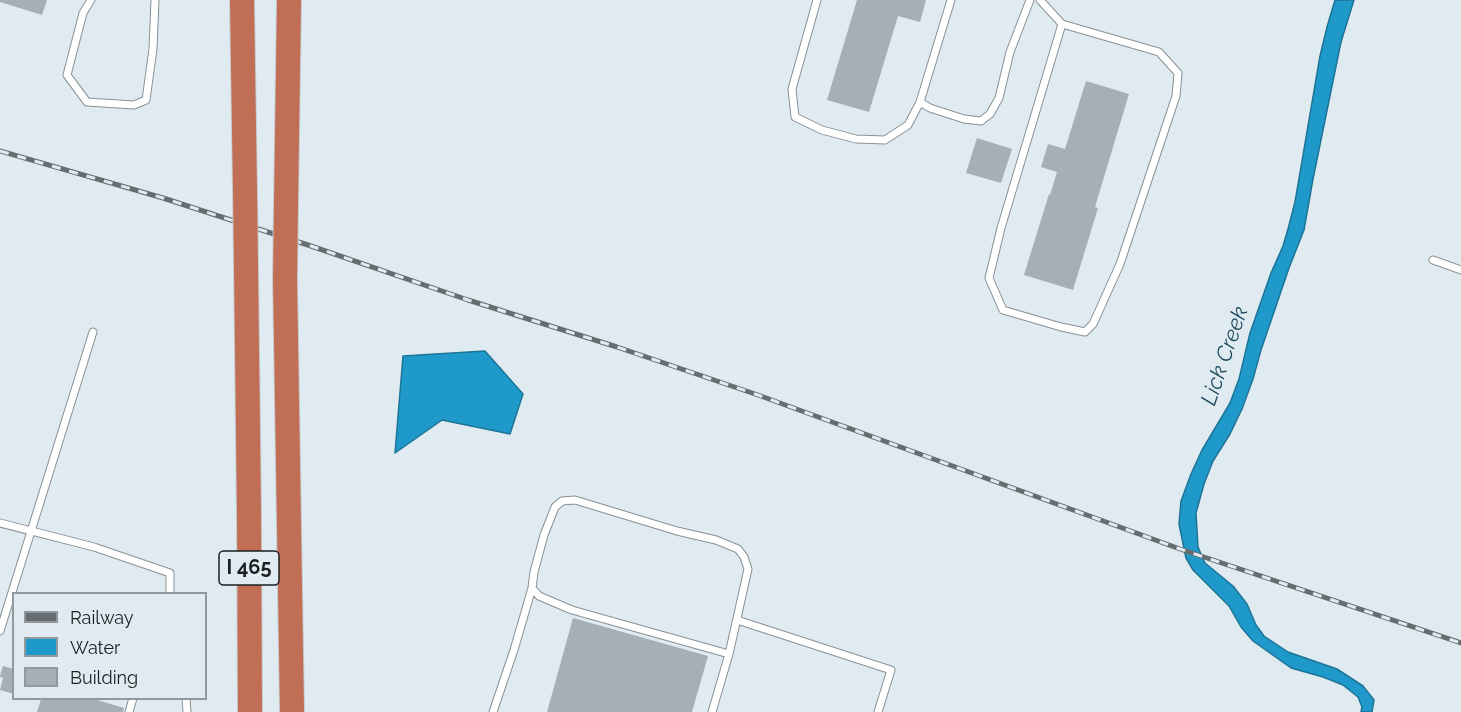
<!DOCTYPE html>
<html>
<head>
<meta charset="utf-8">
<style>
	body { margin:0 }
	#map { position:relative; width:1461px; height:712px; overflow:hidden; background:#e0ebf1; font-family:Raleway,sans-serif }
	canvas { display:block }
	.legend { position:absolute; left:12px; top:592px; width:195px; height:108px; box-sizing:border-box; background:#e0ebf1; border:2px solid #91999e; margin:0; padding:8px 10px; list-style:none; font-size:18px; color:#1b1f21 }
	.legend li { display:flex; align-items:center; gap:12px; height:30px }
	.legend b { width:30px; border:2px solid #91999e }
</style>
</head>
<body>
<div id="map">
<canvas width="1461" height="712"></canvas>
<ul class="legend">
<li><b style="height:8px;background:#666c70"></b>Railway</li>
<li><b style="height:16px;background:#1e99c9"></b>Water</li>
<li><b style="height:16px;background:#a5afb5"></b>Building</li>
</ul>
</div>
<script>
const g = document.querySelector('canvas').getContext('2d');
g.lineJoin = 'round';
function fillPath(path, color) { g.fillStyle = color; g.fill(path, 'evenodd'); }
const shape = rows => new Path2D(rows.map(r => 'M' + r).join(''));
function strokePath(path, color, width, dash) { g.strokeStyle = color; g.lineWidth = width; g.lineCap = dash ? 'butt' : 'round'; g.setLineDash(dash || []); g.stroke(path); }
function label(font, color, halo, rows, align = 'center') {
  g.font = font + ' Raleway,sans-serif'; g.lineWidth = 4.5; g.setLineDash([]); g.textBaseline = 'middle'; g.strokeStyle = halo; g.fillStyle = color; for (const [text, x, y, turn = 0] of rows) {
    g.save(); g.translate(x, y); g.rotate((+turn || 0) * Math.PI / 180); g.textAlign = isNaN(turn) ? turn : align; if (halo) g.strokeText(text, 0, 0); g.fillText(text, 0, 0); g.restore();
  }
}
const water = shape([
	[1335,0,1354,0,1341,42,1313,179,1304,230,1289,268,1261,350,1253,379,1242,409,1230,434,1213,461,1204,484,1196,513,1198,547,1205,563,1233,586,1247,604,1256,625,1264,636,1288,652,1337,669,1363,686,1374,700,1372,712,1361,712,1362,707,1358,697,1343,685,1323,677,1291,668,1253,641,1241,627,1229,606,1193,570,1186,558,1179,524,1181,501,1191,474,1202,450,1230,403,1239,379,1250,333,1271,273,1283,246,1288,229,1295,202,1320,56,1327,27,1335,0],
	[485,351,523,394,510,434,442,420,395,453,403,356,485,351]
]);
const building = shape([
	[0,0,47,0,42,15,0,2],
	[857,0,926,0,920,22,898,16,869,112,827,100],
	[1086,81,1129,94,1095,207,1098,208,1073,290,1024,275,1049,194,1050,195,1057,172,1041,167,1048,144,1065,149],
	[977,138,1012,149,1001,183,966,173],
	[573,618,708,656,692,712,547,712],
	[3,666,14,669,14,694,0,690,3,678,0,677,0,676],
	[41,699,94,699,124,708,123,712,37,712]
]);
const service = shape([
	[91,0,83,13,67,75,87,102,134,105,146,100,153,49,155,0],
	[817,0,792,89,795,117,822,130,856,139,885,140,908,125,920,102],
	[951,0,920,102,930,108,964,119,981,121,990,114,999,98,1010,52,1030,0],
	[1040,0,1062,24,1159,52,1178,73,1176,96,1120,264,1093,324,1085,332,1061,327,1003,310,989,278,1001,228,1062,24],
	[1433,260,1461,270],
	[0,523,94,547,170,573,170,594],
	[737,620,891,670,878,712],
	[0,631,93,332],
	[186,698,187,712],
	[129,712,133,698],
	[493,712,514,650,532,588],
	[712,712,729,654,748,569,744,557,738,549,716,540,677,531,575,500,562,501,555,507,544,535,534,572,532,588,539,596,572,610,729,654]
]);
const motorway = shape([
	[242,0,245,191],
	[286,204,289,0],
	[246,267,249,515,250,712],
	[285,278,292,712]
]);
const rail = shape([
	[0,151,163,198,311,246,468,300,617,347,758,395,1180,549,1461,643]
]);
const motorwayBridge = shape([
	[245,191,246,267],
	[285,278,286,204]
]);
const shields = [
	[249,568,60]
];
const shieldNames = [
	["I 465",249,568]
];
const waterNames = [
	["Lick Creek",1225,356,-71]
];
fillPath(water, '#1e99c9');
strokePath(water, '#1d7497', 1.5);
fillPath(building, '#a5afb5');
strokePath(service, '#879196', 9);
strokePath(motorway, '#c8c9ca', 26);
strokePath(service, '#fff', 7);
strokePath(motorway, '#c16e56', 24);
strokePath(rail, '#666c70', 5);
strokePath(rail, '#e0ebf1', 3, [9]);
strokePath(motorwayBridge, '#c8c9ca', 26, []);
strokePath(motorwayBridge, '#c16e56', 24);
for (const [x, y, w] of shields) { const box = new Path2D(); box.roundRect(x - w / 2, y - 17, w, 34, 4.5); g.fillStyle = '#e0ebf1'; g.fill(box); strokePath(box, '#1b1f21', 1.5); }
label('bold 20px', '#1b1f21', null, shieldNames);
label('italic 22px', '#1f4c61', '#e0ebf1', waterNames);
</script>
</body>
</html>
